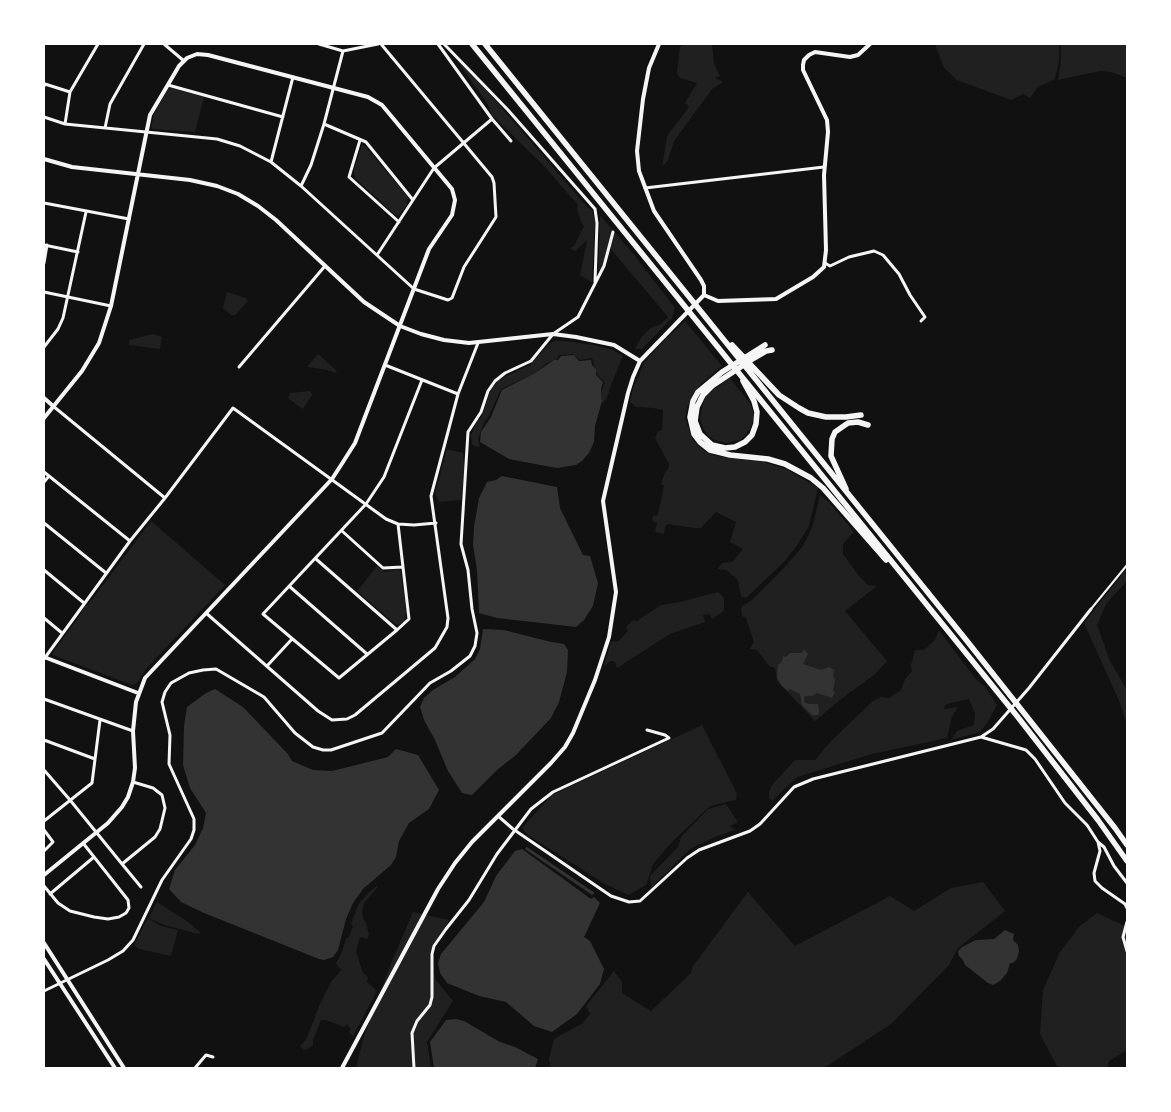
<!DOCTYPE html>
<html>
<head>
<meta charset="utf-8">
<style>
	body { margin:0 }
	#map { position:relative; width:1171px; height:1112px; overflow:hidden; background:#111; font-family:Signika,sans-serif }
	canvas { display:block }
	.frame { position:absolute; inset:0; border:45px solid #fff; pointer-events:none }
</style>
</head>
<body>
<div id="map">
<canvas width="1171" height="1112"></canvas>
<div class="frame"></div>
</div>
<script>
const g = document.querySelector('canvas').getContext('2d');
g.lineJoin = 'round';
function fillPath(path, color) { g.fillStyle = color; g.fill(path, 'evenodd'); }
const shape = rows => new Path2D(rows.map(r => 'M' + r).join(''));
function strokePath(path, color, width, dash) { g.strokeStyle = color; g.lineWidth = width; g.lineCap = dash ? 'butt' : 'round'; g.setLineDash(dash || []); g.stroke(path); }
const green = shape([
	[683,44,712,44,714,64,720,76,715,78,723,82,712,89,674,141,668,160,662,167,667,136,689,107,685,103,697,83,680,78,677,74,680,47],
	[935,44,1059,44,1059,61,1055,79,1038,87,1030,98,1023,94,1011,100,957,80,944,68],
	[1061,44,1127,44,1127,78,1111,72,1100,71,1058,80,1061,61],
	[456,59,481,84,587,207,592,210,595,221,592,282,580,275,587,240,575,251,570,248,574,246,584,226,581,222,577,209,578,205,545,167,492,115,487,103],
	[171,88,204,97,195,132,153,129,151,127,154,114,168,89],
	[362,145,365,146,408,197,406,206,398,216,393,213,356,179,354,174,354,169],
	[600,215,635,256,675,308,672,318,642,349,635,349,641,338,650,328,661,324,668,317,610,248,598,275],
	[227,292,246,298,248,301,235,315,231,315,223,308],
	[685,321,722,366,701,384,693,394,687,408,685,418,693,441,705,451,716,456,764,462,786,469,818,488,809,526,798,544,784,562,746,598,741,596,738,580,726,570,718,569,722,563,732,562,743,549,730,542,736,522,716,512,701,528,694,528,668,524,665,526,664,534,655,532,657,523,652,521,653,516,658,515,664,486,661,484,665,472,668,470,669,464,655,438,658,431,662,430,663,410,653,408,636,407,630,402,633,389,644,363,658,347],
	[153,334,162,337,160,349,129,345,129,340],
	[554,341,565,341,593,345,613,350,623,356,611,385,607,398,602,403,602,389,605,383,597,374,592,358,580,360,573,354,559,355,557,359,547,363,535,373,501,389,489,416,484,423,478,439,480,446,476,447,472,444,471,435,477,421,482,416,491,389,500,379,530,365,550,343],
	[318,354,337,371,335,373,328,370,307,367],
	[730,378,749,402,753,411,754,417,750,429,745,436,740,440,727,443,715,440,708,436,703,428,700,418,703,403,708,394],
	[310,391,312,395,303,409,288,398,290,393],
	[447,449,463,453,464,469,461,500,439,502,435,493],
	[820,495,829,502,854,532,843,544,843,554,858,575,868,585,877,586,845,611,887,661,874,675,841,699,815,721,777,681,775,668,769,666,757,650,750,649,754,642,746,618,742,616,741,611,742,606,752,600,783,569,803,546,812,528],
	[151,521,225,585,146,669,137,683,132,685,53,655,53,652,76,621,86,604,88,605],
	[377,566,385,572,398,569,401,571,406,611,405,621,399,625,395,624,357,591],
	[1127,568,1127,581,1106,604,1097,625,1110,661,1127,690,1127,725,1120,703,1084,623],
	[718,592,724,598,724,611,712,619,710,614,703,615,705,622,670,634,617,668,615,662,611,661,604,666,611,642,619,641,628,631,626,627,633,620,637,621,661,605,680,602],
	[939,630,974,677,986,688,997,705,988,722,980,732,951,740,957,731,974,725,975,713,969,699,951,703,945,705,944,709,958,707,952,717,947,738,872,754,797,777,772,801,769,798,769,792,772,785,795,760,815,760,830,742,873,701,881,697,889,698,901,690,905,679,912,671,911,665,915,650,924,650,935,640],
	[702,725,737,794,736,800,710,806,672,842,653,864,646,885,629,895,605,884,528,835,522,828,552,795],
	[726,804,738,822,730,826,735,830,715,837,690,849,651,888,650,876,678,847,681,837,708,809],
	[983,882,1005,911,958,948,949,965,891,1024,824,1068,551,1068,549,1059,554,1039,583,1023,590,1014,586,1006,614,971,622,982,622,993,651,1011,691,973,693,966,748,892,795,946,890,896,914,911,951,888],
	[377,886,377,888,364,903,362,911,363,918,366,923,369,934,367,939,360,937,356,951,363,973,368,977,367,982,375,989,376,993,353,1036,349,1032,351,1029,347,1024,344,1027,326,1020,321,1020,313,1040,313,1045,308,1049,304,1050,300,1046,306,1040,319,1006,331,982,342,969,339,968,336,963,342,952,346,939,349,937,353,926,351,924,358,905,368,893],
	[157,902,187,921,201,933,199,934,164,925,149,918],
	[413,912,449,920,432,954,435,979,453,1001,427,1042,431,1068,356,1068,364,1036,392,961],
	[1097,913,1127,927,1127,1050,1109,1061,1107,1068,1058,1068,1040,1034,1043,990,1060,952,1080,926],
	[148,918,161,926,178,930,171,956,139,949,134,945]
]);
const water = shape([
	[574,355,579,361,591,360,592,365,596,369,596,375,603,382,601,389,602,401,595,426,594,442,589,453,582,461,576,465,557,468,535,464,509,459,480,442,481,432,491,417,502,390,535,373,554,360,558,360,561,356],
	[502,476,557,487,560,508,583,555,590,556,598,583,593,606,584,620,576,627,497,618,479,613,477,570,473,545,474,527,479,498,487,482,496,480],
	[483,629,504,630,551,642,564,644,568,650,567,672,559,702,551,718,516,755,497,770,472,795,466,794,462,793,448,771,435,740,424,720,420,707,424,698,433,690,455,677,475,659,480,649],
	[804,649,808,654,803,664,821,670,829,667,834,670,833,675,835,680,833,691,835,692,832,698,817,693,812,696,805,696,804,698,804,702,808,704,818,704,819,713,818,715,812,715,802,705,800,694,790,689,788,691,782,686,777,678,778,665,782,662,783,656,786,657,790,653,802,653],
	[215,689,243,707,288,754,292,761,313,770,332,771,388,757,396,749,418,755,439,790,429,809,409,823,399,841,396,857,391,865,363,889,353,903,346,919,338,950,333,957,324,960,319,959,204,913,181,902,169,889,175,870,195,845,203,828,206,813,190,788,183,765,184,726,187,707,206,693],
	[527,847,595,893,592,895,525,849],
	[522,849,591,899,594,897,600,903,584,937,590,941,604,969,600,984,577,1014,552,1032,534,1026,506,1002,479,996,447,983,440,973,438,963,441,954,484,902,496,876,515,851],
	[1005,930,1014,934,1013,940,1018,945,1019,951,1017,959,1013,963,1010,963,1007,973,1000,981,993,985,988,983,965,965,963,960,959,956,958,951,962,947,976,940,994,939],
	[456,1019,464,1021,500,1042,515,1047,538,1059,535,1068,434,1068,430,1042,446,1020]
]);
const service = shape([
	[1091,609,1127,565]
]);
const minor = shape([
	[164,44,184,61],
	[319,44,343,51,378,44],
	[438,44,492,119,511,141],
	[444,44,508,110,595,209,597,223,595,282],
	[168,85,283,117],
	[44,86,45,84,70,92],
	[44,117,65,124,217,139,240,146,271,162,301,186,414,289,448,300,452,298,464,267,496,217,494,183,492,177,381,44],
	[65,124,70,92,98,44],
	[324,124,343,51],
	[105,128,110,104,144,44],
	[360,140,349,177,399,222],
	[271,162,293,77],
	[301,186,311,165,324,124,366,142,413,200,377,255],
	[645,188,824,167],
	[413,200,434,168,492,119],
	[44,203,129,219],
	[44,245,78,252],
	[44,263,47,245],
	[825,263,830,266,849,257,874,251,883,255,899,274,910,295,925,317,921,321],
	[44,292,111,306],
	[44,347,58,329,63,318,86,212],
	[385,365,458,394],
	[239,367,325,266],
	[53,406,165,498],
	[44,472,130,541],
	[44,482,49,476],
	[44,523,106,573],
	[342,531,383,568,403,567],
	[316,559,397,630,339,678,263,614,366,504,384,477,422,380],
	[44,570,84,603],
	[289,586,367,654],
	[206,613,318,711,332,720,347,719,355,715,435,648,447,627,448,618,431,496,458,394,478,343],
	[44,618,62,633],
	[397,630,409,619,398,524],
	[44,659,130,541,165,498,233,408,386,519,398,524,414,525,436,523],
	[267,666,292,639],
	[44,699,133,731],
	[981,737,1026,750,1035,759,1065,803,1087,825,1098,842,1104,847,1114,866,1127,883],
	[44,740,95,759],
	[44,770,70,800,122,864,155,837,160,829,165,808,162,795,153,788,133,782],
	[498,816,513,829,611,896,629,902,640,901,687,858,699,850,750,831,760,824,794,787,813,779,981,737,993,729,1029,688,1091,609],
	[44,821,92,783,100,720],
	[44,830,53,842,44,851],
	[1098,842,1100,851,1094,873,1095,881,1102,888,1125,904,1127,908],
	[122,864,141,887],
	[44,886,58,903,70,911,94,917,108,919,119,917,126,913,129,908,128,900,83,843],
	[50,894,94,857],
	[1127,922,1123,937,1127,951],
	[44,991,108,960,123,951,133,940,162,880,191,839,194,830,194,819,169,764,170,735,162,702,165,692,171,683,189,673,203,670,216,669,264,697,295,733,313,747,323,750,331,750,382,733,430,683,451,671,470,656,475,646,477,633,472,609,468,570,461,544,468,432,481,412,488,391,495,381,505,373,531,361,553,334,578,317,604,266,613,232],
	[195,1068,206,1055,213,1057],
	[414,1068,412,1033,417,1021,430,1005,432,997,432,954,434,946,446,929,469,900,497,854,531,809,553,792,669,738,665,735,647,730]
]);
const tertiary = shape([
	[44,159,72,167,190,180,217,186,238,194,258,206,276,220,364,302,400,326,421,334,444,340,469,343,553,334,576,337,614,345,640,361],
	[704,295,718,301,776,299,813,277,824,267,826,250,824,175,828,132,827,120,803,70,803,65,804,60,809,55,815,52,850,57,858,55,870,44],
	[44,398,53,406],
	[44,418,82,371,99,343,111,306,150,115,179,66,187,58,197,54,208,55,368,97,382,105,452,189,455,200,452,215,429,249,355,443,343,462,332,479,145,678,136,702,133,731,135,768,133,782,128,797,122,807,108,823,44,875],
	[44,657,138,693],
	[44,943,124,1068],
	[44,959,115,1068],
	[342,1068,438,889,455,863,472,842,551,763,565,747,573,733,595,680,609,637,616,592,603,501,628,393,633,377,640,361,704,295,704,286,701,280,654,211,639,171,637,151,643,99,649,68,659,44]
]);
const motorway = shape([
	[472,44,1017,716,1098,820,1127,861],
	[485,44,967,641,1115,828,1127,845],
	[732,345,779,395,799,408,808,413,826,417,846,417,861,415],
	[765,345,722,372,698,392,693,401,690,417,694,434,700,442,710,450,730,455,768,459,785,464,811,478,823,488,886,560],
	[743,381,754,401,757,412,756,424,752,435,745,442,735,447,725,448,712,445,700,434,695,421,697,407,703,395,712,386,754,358,766,351,772,350],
	[846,489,831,456,832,439,835,432,848,423,858,422,868,425]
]);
fillPath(green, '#202020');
fillPath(water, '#333');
strokePath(service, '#f5f5f5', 2);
strokePath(minor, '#f5f5f5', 3);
strokePath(tertiary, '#f5f5f5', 4);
strokePath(motorway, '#f5f5f5', 5.5);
</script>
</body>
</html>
